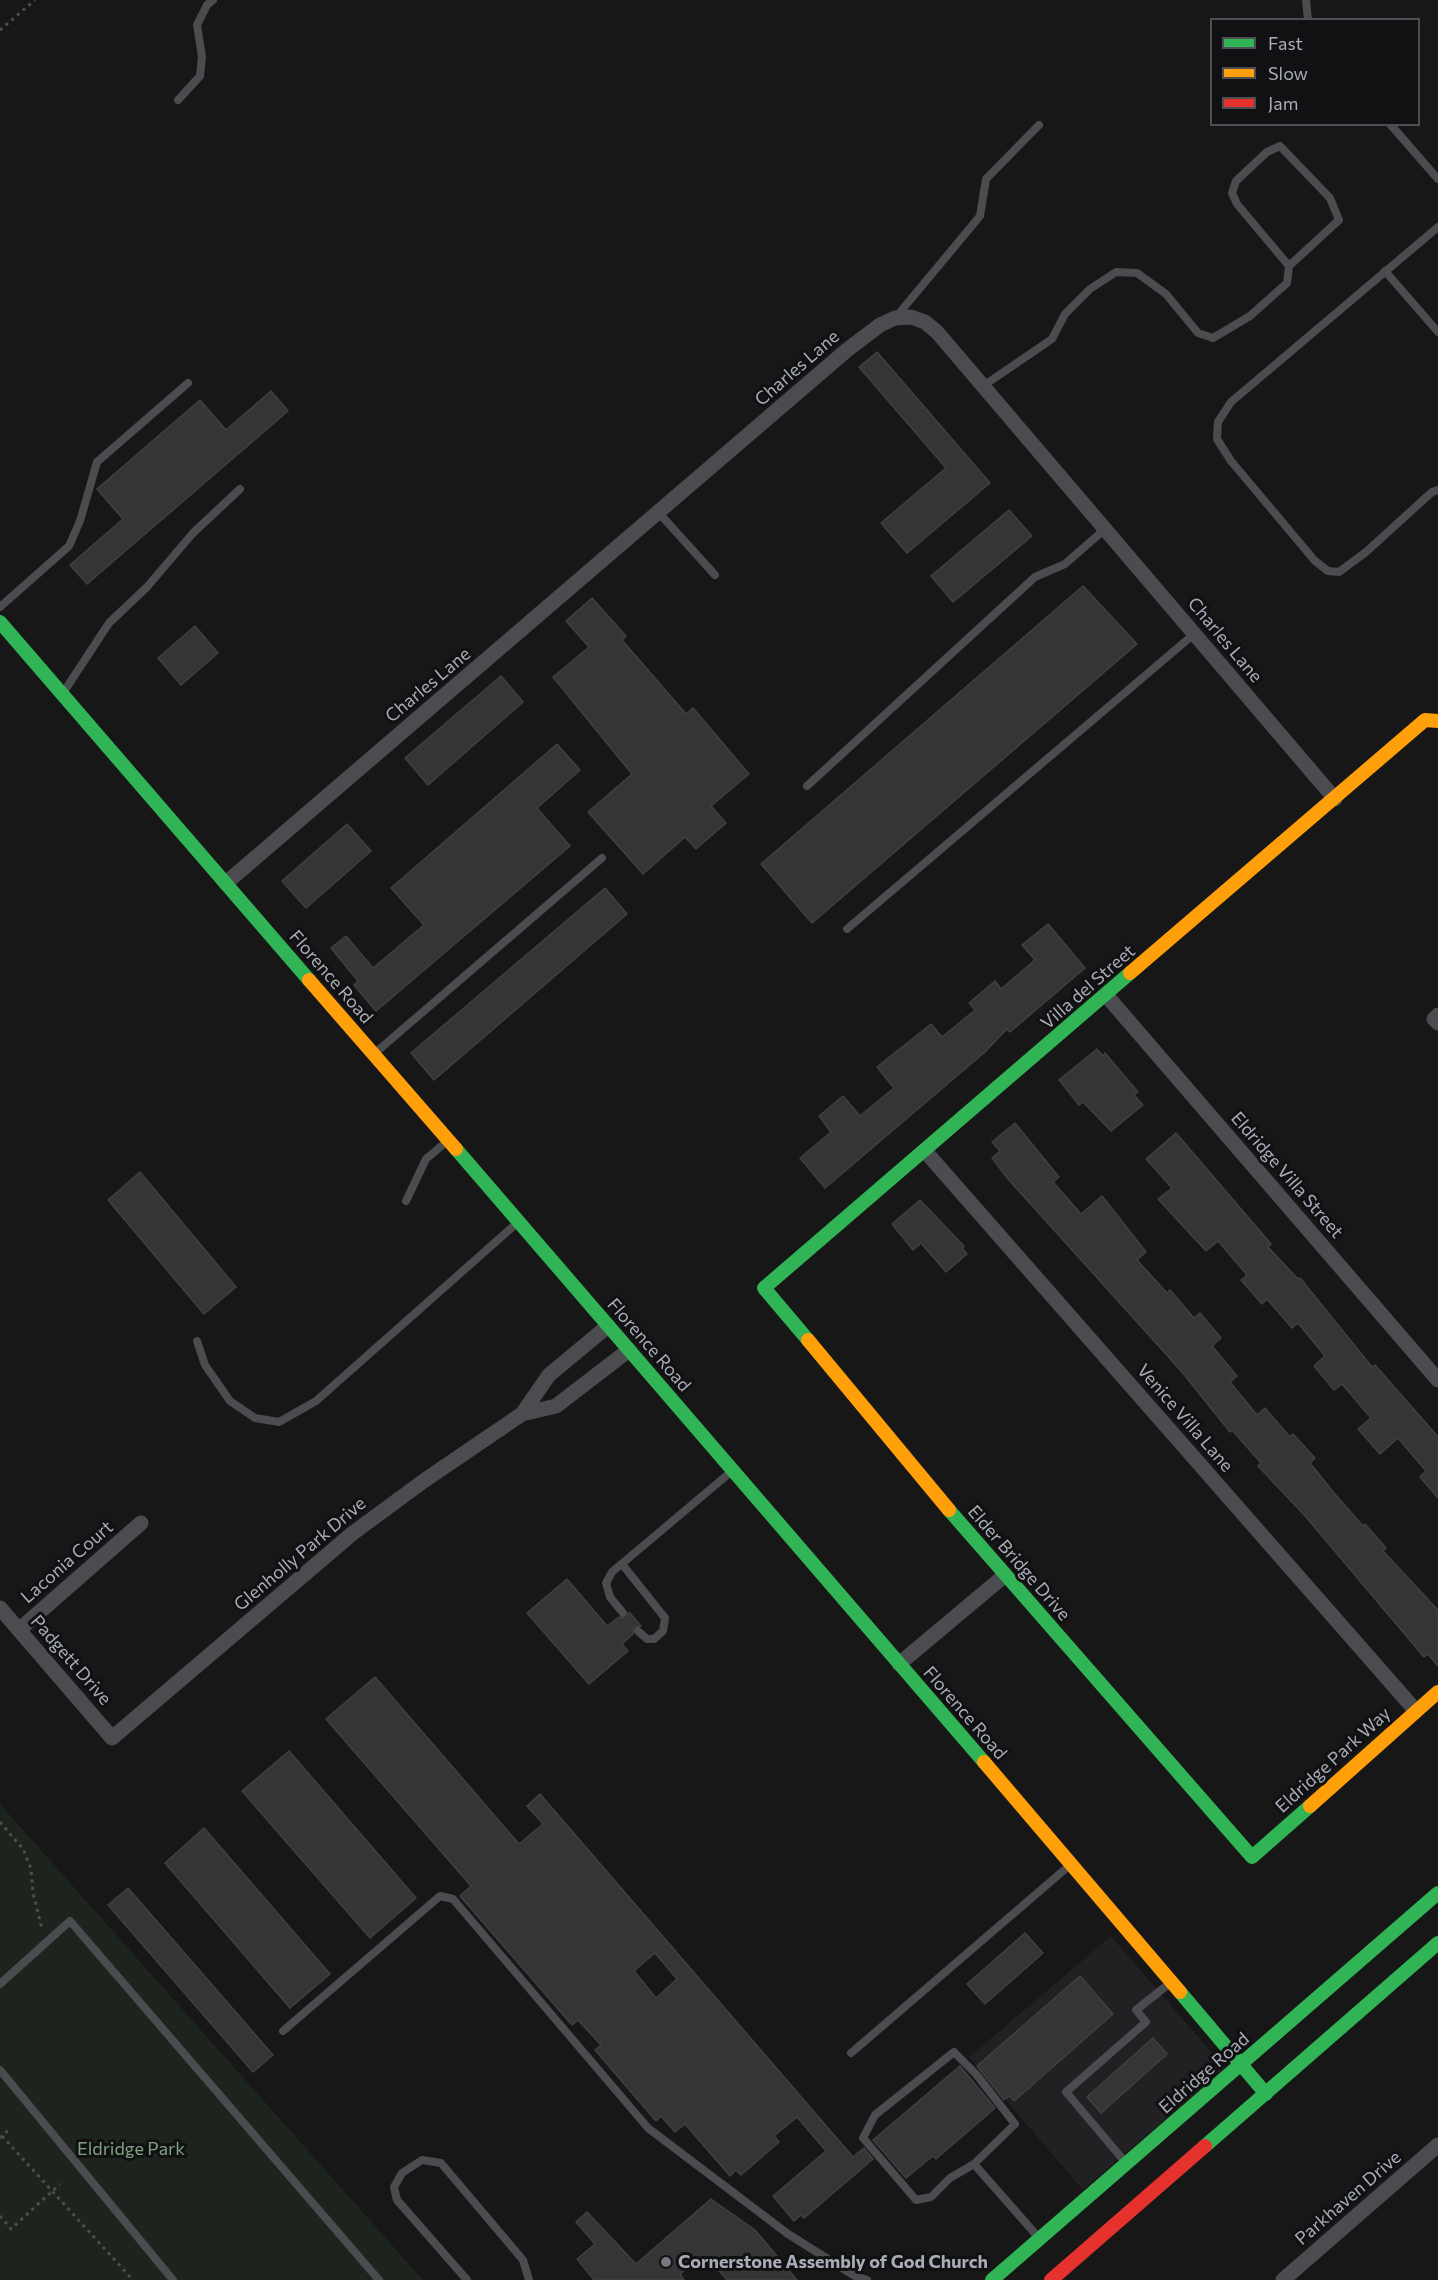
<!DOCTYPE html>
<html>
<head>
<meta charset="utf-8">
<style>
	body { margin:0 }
	#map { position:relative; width:1438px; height:2280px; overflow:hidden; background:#171717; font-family:Commissioner,sans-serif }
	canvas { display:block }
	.legend { position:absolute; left:1210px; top:18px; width:210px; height:108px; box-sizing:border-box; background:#111113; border:2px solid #4d4f55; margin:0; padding:8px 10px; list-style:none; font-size:18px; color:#a8adb8 }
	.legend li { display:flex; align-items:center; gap:12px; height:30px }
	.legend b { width:30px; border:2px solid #4d4f55 }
</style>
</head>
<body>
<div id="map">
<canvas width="1438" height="2280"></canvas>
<ul class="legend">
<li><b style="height:8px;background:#30b455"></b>Fast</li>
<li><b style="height:8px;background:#ff9f0a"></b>Slow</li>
<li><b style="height:8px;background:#e5322d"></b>Jam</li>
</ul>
</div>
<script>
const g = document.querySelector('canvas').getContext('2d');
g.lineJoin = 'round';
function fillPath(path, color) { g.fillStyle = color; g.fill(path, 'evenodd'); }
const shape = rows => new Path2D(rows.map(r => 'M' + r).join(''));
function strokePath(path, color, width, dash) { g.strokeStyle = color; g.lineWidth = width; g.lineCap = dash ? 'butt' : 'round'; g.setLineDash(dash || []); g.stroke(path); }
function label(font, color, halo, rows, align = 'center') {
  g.font = font + ' Commissioner,sans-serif'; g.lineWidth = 6; g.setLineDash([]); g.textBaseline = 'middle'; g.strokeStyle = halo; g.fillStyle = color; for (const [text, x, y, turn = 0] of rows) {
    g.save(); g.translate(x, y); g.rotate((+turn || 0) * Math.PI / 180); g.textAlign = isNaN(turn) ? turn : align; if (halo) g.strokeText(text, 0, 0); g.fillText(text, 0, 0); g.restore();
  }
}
const built = shape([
	[1111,1936,1225,2068,1083,2190,969,2057]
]);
const green = shape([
	[0,1804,423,2280,0,2280]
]);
const building = shape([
	[877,352,990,483,907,553,881,523,946,468,859,367,877,352],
	[271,391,288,411,87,584,70,565,123,519,97,489,200,400,226,430,271,391],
	[1009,510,1032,536,953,602,931,576,1009,510],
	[1083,586,1137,644,812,923,761,864,1083,586],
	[592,598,626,636,622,640,686,714,693,708,749,774,711,806,726,823,696,849,685,837,643,874,588,812,632,774,553,677,589,647,566,621,592,598],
	[195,626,218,653,181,685,158,658,195,626],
	[501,676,523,702,428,785,405,758,501,676],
	[557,744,580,770,537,808,570,846,376,1011,354,985,358,981,331,948,346,936,373,968,424,925,391,888,557,744],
	[347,824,371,851,306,908,282,881,347,824],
	[605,888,627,914,434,1080,411,1053,605,888],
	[1048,924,1085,968,1010,1032,1007,1029,985,1052,825,1188,800,1158,831,1132,819,1116,843,1096,860,1116,894,1088,877,1067,931,1024,942,1037,975,1010,969,1003,995,981,1001,989,1035,960,1022,945,1048,924],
	[1097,1049,1103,1056,1105,1053,1138,1092,1134,1095,1143,1105,1111,1131,1083,1102,1079,1105,1059,1080,1097,1049],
	[1015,1123,1059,1177,1053,1182,1081,1214,1102,1196,1146,1252,1137,1260,1167,1293,1170,1290,1194,1318,1200,1313,1221,1338,1212,1346,1237,1376,1230,1382,1257,1415,1265,1408,1290,1437,1293,1434,1315,1458,1310,1463,1334,1493,1363,1526,1365,1524,1386,1548,1383,1551,1438,1610,1438,1666,1428,1654,1424,1657,1306,1517,1258,1466,1261,1463,1232,1430,1230,1432,1182,1372,1008,1179,992,1158,1000,1151,992,1142,1015,1123],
	[1176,1133,1271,1244,1268,1247,1298,1279,1300,1278,1372,1367,1375,1365,1438,1437,1438,1498,1420,1477,1426,1471,1398,1438,1380,1454,1358,1429,1371,1418,1342,1384,1334,1390,1314,1366,1325,1356,1298,1323,1292,1328,1267,1299,1262,1304,1241,1280,1247,1275,1218,1241,1206,1251,1158,1199,1172,1188,1146,1159,1176,1133],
	[140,1172,236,1287,204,1314,108,1200,140,1172],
	[920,1200,964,1246,962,1248,967,1254,946,1272,921,1243,913,1250,892,1224,920,1200],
	[567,1579,607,1626,619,1617,626,1618,629,1612,641,1626,634,1627,633,1634,622,1644,628,1651,589,1684,527,1613,567,1579],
	[375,1677,519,1844,543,1824,527,1806,540,1794,853,2157,864,2148,873,2159,804,2218,801,2215,794,2221,773,2196,826,2151,797,2117,774,2136,779,2142,741,2175,736,2170,730,2176,685,2124,675,2132,661,2116,656,2121,595,2050,601,2045,578,2020,572,2025,460,1896,471,1886,326,1719,375,1677],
	[655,1953,677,1979,656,1998,634,1971,655,1953],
	[289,1751,416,1898,370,1938,242,1791,289,1751],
	[204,1828,330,1974,290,2008,165,1863,204,1828],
	[128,1888,273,2055,253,2072,108,1905,128,1888],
	[1025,1933,1043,1953,985,2004,967,1984,1025,1933],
	[1080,1976,1113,2014,1014,2101,1010,2096,1004,2100,977,2066,1080,1976],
	[1153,2038,1167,2054,1101,2113,1087,2097,1153,2038],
	[960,2066,995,2108,936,2159,933,2156,906,2178,873,2140,960,2066],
	[711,2199,755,2230,797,2280,727,2280,704,2254,680,2274,684,2280,594,2280,577,2259,595,2244,576,2222,587,2212,636,2264,711,2199]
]);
const path = shape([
	[0,30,35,0],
	[0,1822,23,1849,31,1869,33,1893,42,1929],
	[2,2136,133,2280],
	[0,2138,11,2128],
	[0,2216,11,2229,60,2184]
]);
const lane = shape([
	[1306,0,1308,20],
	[178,100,200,76,202,57,197,25,207,5,213,0],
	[1390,124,1438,179],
	[1438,227,1231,402,1218,422,1217,439,1231,461,1315,561,1328,571,1339,572,1366,552,1432,492,1438,490],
	[1385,271,1438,332],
	[896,317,980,216,986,179,1039,125],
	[983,386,1052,339,1065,314,1090,289,1116,272,1137,273,1166,294,1198,333,1213,338,1250,316,1287,283,1289,266,1339,220,1330,198,1280,146,1267,152,1236,181,1232,193,1237,204,1289,266],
	[659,513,715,575],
	[0,607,69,546,80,521,97,462,188,383],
	[63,693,109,623,147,587,193,533,240,489],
	[807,786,1035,577,1065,564,1105,529],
	[847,929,1194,634],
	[375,1053,602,858],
	[406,1201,426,1159,446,1142],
	[197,1341,205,1365,230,1401,255,1418,279,1422,316,1401,517,1223],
	[622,1564,665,1618,663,1631,654,1639,647,1639,638,1631],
	[623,1613,610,1597,606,1583,612,1572,732,1471],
	[0,1984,70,1921,379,2280],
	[283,2031,440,1896,453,1899,648,2128,788,2234,855,2276,867,2280],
	[851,2053,1070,1865],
	[0,2070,173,2280],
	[1126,2163,1066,2092,1146,2022,1136,2010,1170,1983],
	[974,2164,1015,2124,976,2074,954,2052,875,2115,863,2138,916,2200,931,2197,950,2178,974,2164,1039,2238],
	[467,2280,397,2200,394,2187,402,2173,422,2160,441,2163,523,2260,529,2280]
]);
const street = shape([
	[226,883,847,350,880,325,895,318,911,317,925,322,937,332,1335,799],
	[1106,995,1438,1380],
	[1438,1015,1434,1019,1438,1023],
	[925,1151,1416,1711],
	[522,1414,556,1406,629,1350],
	[0,1608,112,1738,353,1533,425,1480,522,1414,549,1375,608,1326],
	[19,1630,141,1523],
	[899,1664,1004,1576],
	[1283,2280,1438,2145]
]);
const fast = shape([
	[0,622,309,980],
	[456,1149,984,1762],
	[808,1340,764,1288,1130,973],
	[949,1510,1252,1857,1310,1806],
	[1180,1992,1266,2094],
	[1205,2146,1438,1943],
	[992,2280,1438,1893]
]);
const slow = shape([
	[1130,973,1425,720,1438,721],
	[309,980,456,1149],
	[808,1340,949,1510],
	[984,1762,1180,1992],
	[1310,1806,1438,1692]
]);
const jam = shape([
	[1051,2280,1205,2146]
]);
const markers = [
	[666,2262,6,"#757880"]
];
const streetNames = [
	["Charles Lane",797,368,-41],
	["Charles Lane",1225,640,50],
	["Charles Lane",428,685,-40],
	["Florence Road",331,977,49],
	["Villa del Street",1088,987,-41],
	["Eldridge Villa Street",1287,1175,49],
	["Florence Road",649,1345,49],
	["Venice Villa Lane",1185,1418,49],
	["Glenholly Park Drive",300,1554,-40],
	["Laconia Court",67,1562,-41],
	["Elder Bridge Drive",1019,1563,49],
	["Padgett Drive",71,1660,49],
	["Florence Road",965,1713,49],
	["Eldridge Park Way",1333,1760,-42],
	["Eldridge Road",1204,2073,-41],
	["Parkhaven Drive",1348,2198,-41]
];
const parkNames = [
	["Eldridge Park",131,2149]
];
const poiNames = [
	["Cornerstone Assembly of God Church",678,2262]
];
fillPath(built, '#212123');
fillPath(green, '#1d241e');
fillPath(building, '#353536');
strokePath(building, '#3f4043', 1.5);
strokePath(path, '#4d4e52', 3, [3, 4.5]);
strokePath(lane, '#4b4c50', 8);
strokePath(street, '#4b4c50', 15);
strokePath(fast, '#30b455', 14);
strokePath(slow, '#ff9f0a', 14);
strokePath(jam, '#e5322d', 14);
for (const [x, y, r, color] of markers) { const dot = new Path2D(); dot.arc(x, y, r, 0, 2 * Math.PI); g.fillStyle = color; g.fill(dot); strokePath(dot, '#111113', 2); }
label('18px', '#a8adb8', '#111113', streetNames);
label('18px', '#7fa381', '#111113', parkNames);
label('bold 18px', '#a8adb8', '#111113', poiNames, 'left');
</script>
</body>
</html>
